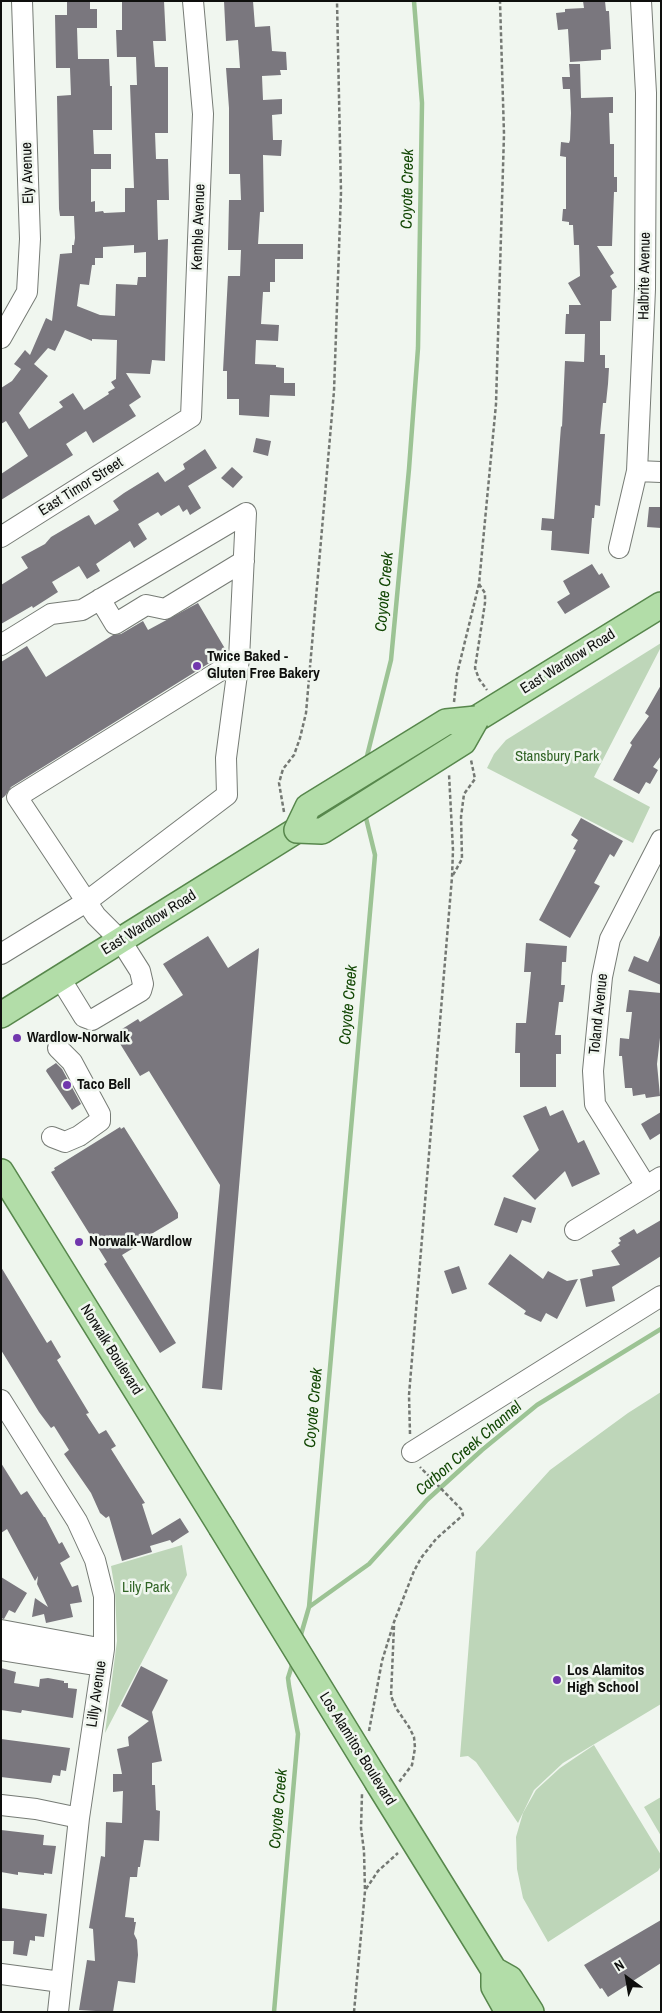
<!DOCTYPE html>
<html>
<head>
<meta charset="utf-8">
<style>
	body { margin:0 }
	#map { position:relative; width:662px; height:2013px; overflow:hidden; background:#f0f6ef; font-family:"Archivo Narrow",sans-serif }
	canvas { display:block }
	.frame { position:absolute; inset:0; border:2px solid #0e0f0d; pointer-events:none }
	.north { position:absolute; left:602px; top:1953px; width:50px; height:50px; -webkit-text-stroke:4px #f0f6ef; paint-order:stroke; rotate:328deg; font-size:14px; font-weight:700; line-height:20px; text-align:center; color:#0e0f0d }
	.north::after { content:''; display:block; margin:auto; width:18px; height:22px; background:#0e0f0d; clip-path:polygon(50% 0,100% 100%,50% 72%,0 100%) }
</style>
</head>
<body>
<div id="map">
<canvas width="662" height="2013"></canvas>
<div class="frame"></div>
<div class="north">N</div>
</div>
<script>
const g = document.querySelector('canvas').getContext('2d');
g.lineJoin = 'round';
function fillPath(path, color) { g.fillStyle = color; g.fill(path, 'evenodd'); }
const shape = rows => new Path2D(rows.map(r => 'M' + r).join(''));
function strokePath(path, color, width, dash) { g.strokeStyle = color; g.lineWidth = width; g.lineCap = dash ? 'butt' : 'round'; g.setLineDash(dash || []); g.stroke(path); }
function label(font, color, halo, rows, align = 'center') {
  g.font = font + ' "Archivo Narrow",sans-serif'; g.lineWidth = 5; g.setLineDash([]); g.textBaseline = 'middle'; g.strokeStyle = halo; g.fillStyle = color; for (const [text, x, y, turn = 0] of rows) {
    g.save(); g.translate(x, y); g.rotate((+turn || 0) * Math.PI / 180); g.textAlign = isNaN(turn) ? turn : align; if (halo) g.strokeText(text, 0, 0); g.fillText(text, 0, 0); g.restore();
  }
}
const green = shape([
	[661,643,661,647,594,777,650,807,633,843,487,768,494,754,506,740],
	[661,1392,661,1704,563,1763,534,1790,518,1823,476,1762,468,1756,460,1757,476,1552,550,1470,628,1413],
	[182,1545,187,1575,105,1733,117,1641,115,1590,111,1566],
	[594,1745,661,1855,661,1866,658,1871,548,1942,523,1898,517,1869,516,1837,523,1813,536,1790,560,1768],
	[661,1797,661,1836,644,1807]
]);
const stream = shape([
	[366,760,391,660,409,469,418,348,422,103,414,1],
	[309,1607,369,1564,427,1500,482,1450,537,1405,661,1329],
	[300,1638,309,1607,375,855,365,814],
	[274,2012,298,1734,289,1686,288,1678,293,1662]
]);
const building = shape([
	[90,1,90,9,97,9,97,28,77,28,78,59,109,59,110,86,112,86,112,130,93,130,94,154,111,154,111,169,91,169,91,202,95,201,95,212,103,211,104,213,125,212,125,188,134,188,130,85,137,85,136,57,117,57,116,30,122,30,122,1,164,1,166,41,153,41,155,67,168,67,168,133,155,133,156,159,168,159,169,200,157,200,158,240,168,239,165,361,152,360,150,374,126,373,141,397,129,405,136,416,93,443,86,431,66,444,73,455,1,500,1,474,28,456,6,421,1,424,1,388,12,381,21,369,14,364,25,350,30,355,46,318,52,321,60,254,72,253,72,245,74,245,75,238,74,216,60,216,59,209,57,96,71,95,70,68,56,68,55,15,67,15,67,2],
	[134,245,134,253,146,252,146,277,138,277,137,285,116,284,115,316,100,315,77,306,80,284,89,285,92,265,95,265,95,258,103,258,103,247],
	[65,330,92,341,92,339,117,340,116,379,111,382,115,388,108,392,109,394,84,410,73,393,59,402,63,407,29,429,19,413,48,376,34,364,48,348,55,351],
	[224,1,253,1,255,27,270,26,272,51,286,52,287,70,280,70,281,75,262,76,263,100,282,99,282,114,272,115,273,140,282,140,281,156,263,155,264,212,260,212,258,244,303,244,303,259,275,259,275,282,270,282,270,292,263,292,261,324,279,325,278,341,256,340,255,364,276,365,276,367,284,368,284,383,295,383,295,396,270,395,269,417,239,415,239,399,227,399,227,371,223,371,228,276,240,276,241,250,228,250,229,200,241,200,240,174,229,174,229,108,226,68,240,68,238,40,226,41],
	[583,1,605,1,606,11,609,11,611,49,601,50,601,60,570,62,568,29,558,30,556,13,565,12,565,9,584,8],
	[569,64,580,64,581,98,613,97,613,113,609,113,610,144,614,144,614,177,617,177,617,192,614,192,612,246,597,246,614,273,610,276,617,287,612,290,611,321,600,321,600,355,605,355,605,368,609,368,608,384,606,403,603,403,600,434,605,434,600,506,595,505,594,518,592,518,589,554,551,550,552,531,541,530,542,518,554,519,561,426,562,427,565,361,584,362,585,334,565,334,566,314,569,314,569,305,581,305,568,283,580,276,579,245,574,245,573,225,569,225,569,222,562,221,563,209,566,209,566,157,560,156,561,142,569,143,570,140,571,113,570,89,563,89,562,77,570,77],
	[256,438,271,441,268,456,253,452],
	[205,449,217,468,188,486,201,508,190,515,187,509,183,512,179,505,161,516,158,512,138,524,147,539,134,548,130,541,96,564,100,571,87,579,79,566,52,582,58,592,33,608,32,606,1,624,1,585,28,568,21,557,45,544,51,537,85,517,89,515,95,525,119,510,113,501,124,493,158,472,165,482,185,469,183,464],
	[232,467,243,477,233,488,221,478],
	[649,507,661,507,661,528,647,527],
	[592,564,599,575,602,573,610,587,565,614,557,602,570,594,563,581],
	[198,603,227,652,11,787,5,796,1,799,1,662,27,646,46,677,113,635,121,634,143,621,148,630],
	[661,685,661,756,653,767,658,770,650,784,646,782,639,794,613,780,632,745,630,743,649,716,645,713],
	[581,818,623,841,614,857,610,854,594,883,600,886,570,938,539,920,576,850,573,849,578,840,571,835],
	[661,933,661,985,628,971,634,956,648,962],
	[208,936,228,968,259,948,222,1390,202,1388,220,1185,149,1071,140,1076,114,1034,138,1019,140,1022,183,995,163,964],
	[526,943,567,946,566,962,562,962,561,985,565,985,563,1002,559,1002,555,1035,561,1035,561,1054,556,1054,556,1087,520,1087,520,1053,515,1053,516,1023,526,1023,531,972,524,972],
	[629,990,661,993,661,1029,657,1064,660,1096,646,1098,645,1094,633,1096,632,1088,625,1088,622,1056,619,1056,620,1038,629,1039,632,1012,626,1012],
	[56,1063,62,1069,81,1104,72,1110,46,1071,47,1069],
	[546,1106,550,1116,563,1110,578,1143,584,1140,600,1174,572,1187,565,1171,535,1200,512,1176,539,1150,523,1116],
	[661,1112,661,1133,650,1140,641,1124],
	[120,1127,121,1129,124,1127,178,1213,178,1218,143,1239,145,1241,122,1255,176,1343,160,1353,104,1264,107,1262,51,1172,55,1170,54,1168],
	[504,1197,536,1208,531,1223,522,1220,517,1233,494,1225],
	[661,1220,661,1256,612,1287,615,1301,586,1307,580,1279,593,1276,592,1270,620,1265,611,1251,620,1245,618,1243,621,1241,619,1238,634,1229,637,1234],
	[510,1254,543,1279,548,1271,567,1281,578,1279,557,1319,546,1313,541,1322,524,1314,526,1311,488,1284],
	[459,1266,467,1289,452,1294,444,1271],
	[1,1267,47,1343,51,1340,61,1357,57,1360,89,1413,86,1414,99,1434,106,1430,116,1446,111,1449,145,1503,142,1504,152,1535,180,1518,189,1532,172,1543,170,1540,150,1546,152,1552,122,1561,109,1516,106,1518,100,1513,91,1493,64,1454,69,1450,54,1426,51,1428,39,1412,1,1350],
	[1,1463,21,1495,27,1491,44,1517,45,1517,59,1544,62,1542,70,1557,60,1563,72,1587,78,1585,82,1602,70,1604,73,1617,46,1623,44,1614,32,1617,35,1598,48,1607,37,1584,38,1576,35,1581,7,1529,1,1533],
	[1,1577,27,1593,15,1613,9,1610,4,1619,1,1618],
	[141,1666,168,1680,152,1712,162,1761,152,1763,152,1785,155,1785,156,1810,160,1811,159,1841,144,1840,140,1867,138,1867,137,1877,130,1877,125,1917,134,1918,134,1922,136,1922,134,1934,137,1940,138,1955,135,1983,118,1981,113,2012,79,2010,87,1960,95,1961,93,1929,89,1928,101,1856,105,1857,106,1822,122,1823,123,1791,113,1792,113,1774,122,1774,117,1749,129,1746,128,1737,149,1721,121,1706],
	[1,1668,16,1672,14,1683,39,1687,40,1679,48,1678,64,1681,64,1683,68,1683,68,1688,77,1689,73,1718,22,1710,21,1713,1,1710],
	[1,1739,70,1748,66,1771,61,1770,60,1776,53,1775,51,1783,1,1777],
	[1,1830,44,1835,43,1845,56,1846,52,1874,44,1873,44,1875,18,1872,18,1875,1,1872],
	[1,1908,47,1914,44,1937,35,1936,35,1941,30,1940,27,1956,13,1954,14,1941,1,1941],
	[661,1920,661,1963,608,1997,602,1988,600,1989,584,1965]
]);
const path = shape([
	[479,584,485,593,485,603,475,668,479,679,487,690],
	[454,702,457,674,479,584,496,404,504,134,500,1],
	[284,812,279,783,283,769,294,755,300,738,306,713,334,391,341,192,337,1],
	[453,875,462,859,461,817,464,794,475,779,471,760],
	[410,1434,409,1395,452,877,453,850,449,774],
	[394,1626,391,1696,396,1708,409,1727,414,1737,415,1748,412,1765,399,1782],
	[369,1731,382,1661,394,1622,414,1571,421,1558,436,1539,463,1515,461,1509,420,1467],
	[366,1889,378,1871,398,1853],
	[354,2012,365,1891,364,1851,361,1828,362,1794]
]);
const minor = shape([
	[1,338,27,292,30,239,22,1],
	[637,471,661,472],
	[1,537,191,417,203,114,193,1],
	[619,548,637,471,645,289,646,93,641,1],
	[100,599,115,624,146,605,165,609,244,561],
	[1,645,51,614,82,610,246,513,239,659,17,797,96,916,121,941,140,971,143,984,141,991,92,1020,84,1017,60,978],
	[1,954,86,902,227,795,226,758,239,659],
	[52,1137,65,1142,79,1136,100,1121,100,1114,72,1062,58,1048],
	[646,1186,595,1104,593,1071,602,977,610,939,661,840],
	[575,1230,661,1177],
	[1,1400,77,1521,95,1560,104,1596,104,1649,79,1818,58,2012],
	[412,1452,661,1296],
	[1,1630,104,1649],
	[1,1650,101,1666],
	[1,1805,36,1809,79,1818],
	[1,1974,61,1982]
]);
const major = shape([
	[476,719,661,605],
	[1,1015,297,830],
	[1,1172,221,1527],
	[378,1783,494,1970,510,1979,531,2012],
	[494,1970,494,1987,508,2012]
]);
const majorBridge = shape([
	[476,719,463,742,322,831,297,830,308,807,446,722,476,719],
	[221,1527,378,1783]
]);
const markers = [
	[197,666,5,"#7137ad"],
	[17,1038,5,"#7137ad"],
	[67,1085,5,"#7137ad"],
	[79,1242,5,"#7137ad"],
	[557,1680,5,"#7137ad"]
];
const streetNames = [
	["Ely Avenue",28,173,-92],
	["Kemble Avenue",199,227,-88],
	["Halbrite Avenue",645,276,-89],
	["East Timor Street",81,487,-32],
	["East Wardlow Road",568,662,-32],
	["East Wardlow Road",149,923,-32],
	["Toland Avenue",599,1014,-84],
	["Norwalk Boulevard",111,1350,58],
	["Lilly Avenue",97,1694,-82],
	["Los Alamitos Boulevard",357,1749,58]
];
const poiNames = [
	["Twice Baked -",207,657],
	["Gluten Free Bakery",207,674],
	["Wardlow-Norwalk",27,1038],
	["Taco Bell",77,1085],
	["Norwalk-Wardlow",89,1242],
	["Los Alamitos",567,1671],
	["High School",567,1688]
];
const parkNames = [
	["Stansbury Park",557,757],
	["Lily Park",146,1588]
];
const waterNames = [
	["Coyote Creek",408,189,-89],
	["Coyote Creek",385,592,-85],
	["Coyote Creek",349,1005,-85],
	["Coyote Creek",314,1408,-85],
	["Carbon Creek Channel",469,1449,-41],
	["Coyote Creek",279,1809,-85]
];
fillPath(green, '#bed6b9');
strokePath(stream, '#9cc394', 4.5);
fillPath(building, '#7a777e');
strokePath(minor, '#767b75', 22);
strokePath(major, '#57874c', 28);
strokePath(path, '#747873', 2.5, [4, 2.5]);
strokePath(minor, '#fff', 20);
strokePath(major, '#b2dda8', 25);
strokePath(majorBridge, '#57874c', 28, []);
strokePath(majorBridge, '#b2dda8', 25);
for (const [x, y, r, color] of markers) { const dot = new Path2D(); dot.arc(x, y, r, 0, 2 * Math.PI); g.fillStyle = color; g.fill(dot); strokePath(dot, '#f0f6ef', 2); }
label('15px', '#0e0f0d', '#f0f6ef', streetNames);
label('bold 15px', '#0e0f0d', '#f0f6ef', poiNames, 'left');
label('15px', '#316426', '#f0f6ef', parkNames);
label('italic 16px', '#124704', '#f0f6ef', waterNames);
</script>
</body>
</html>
